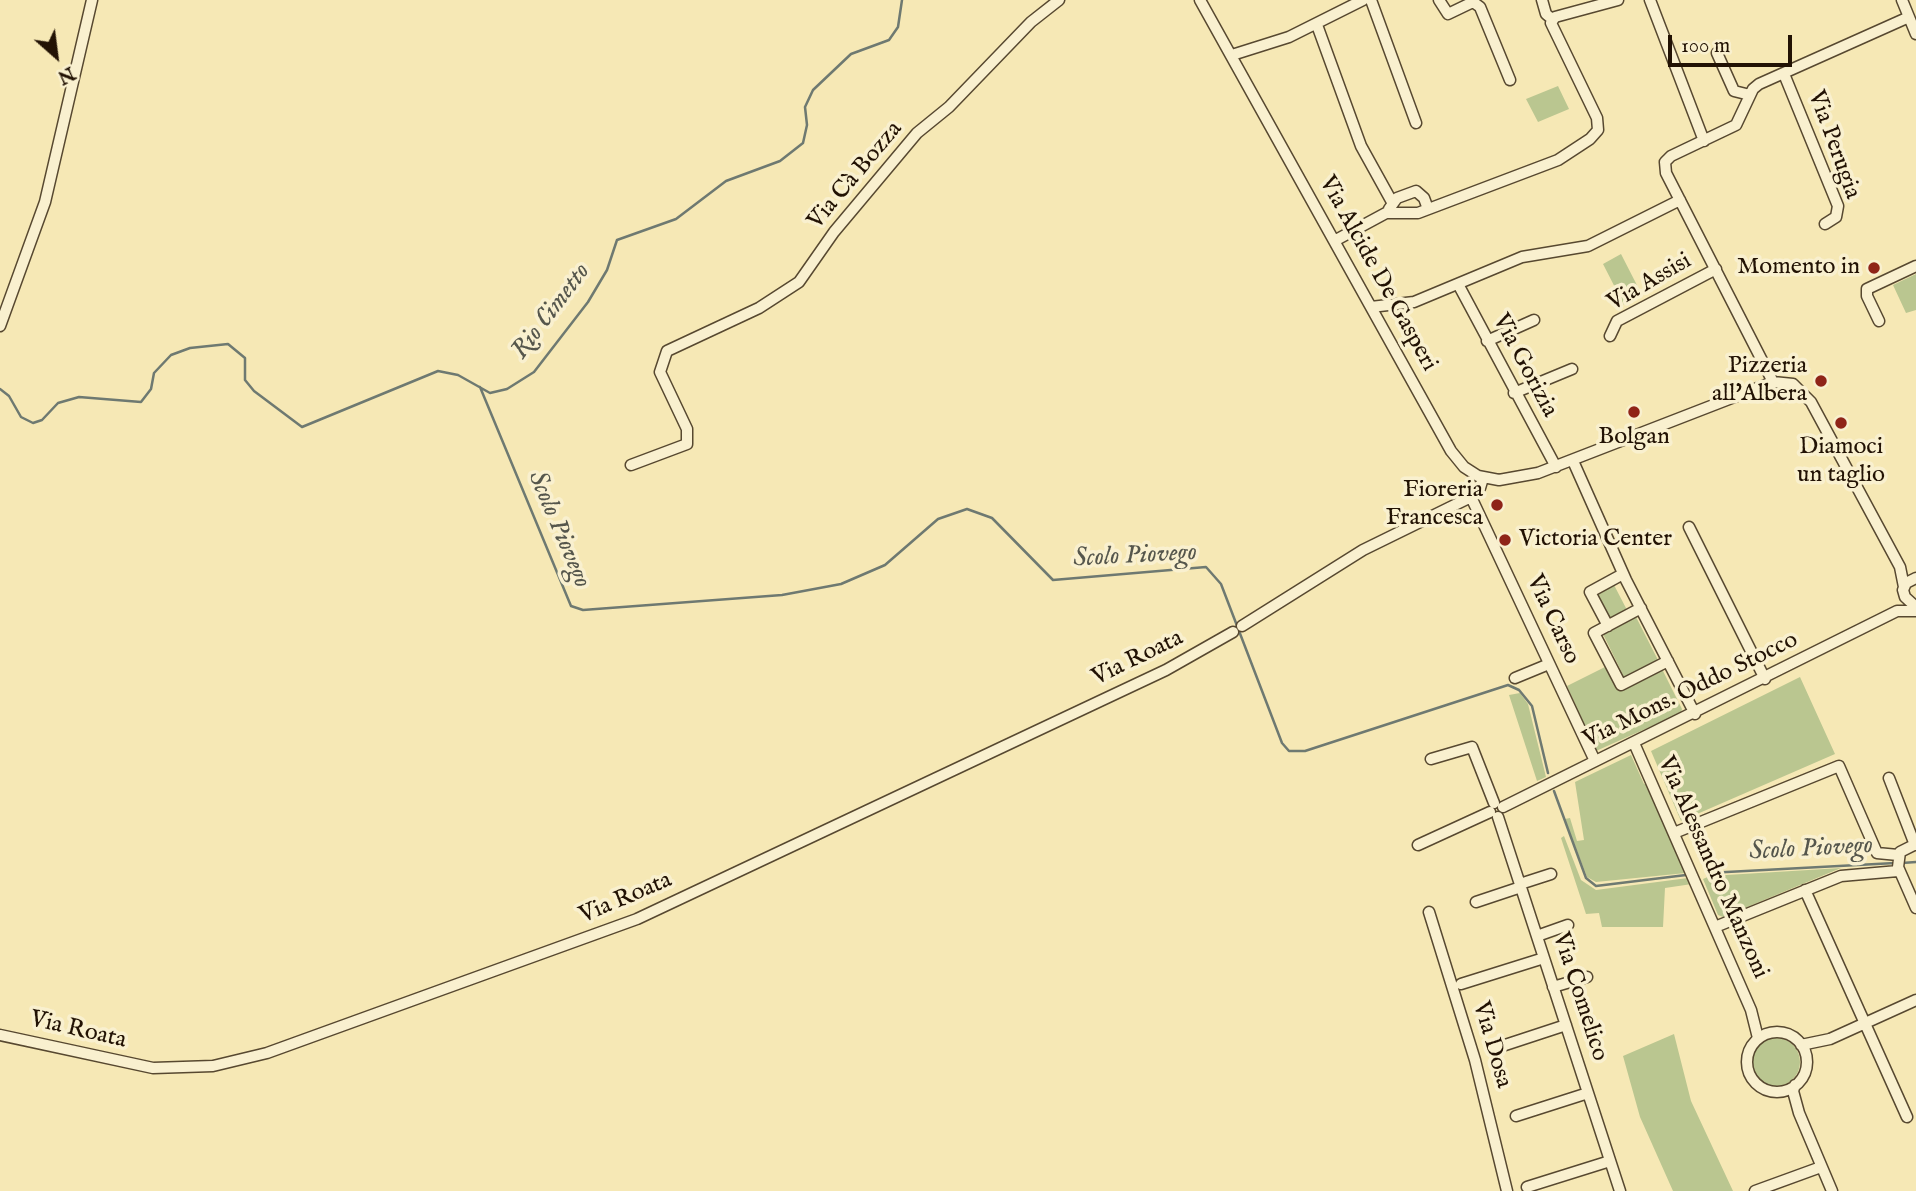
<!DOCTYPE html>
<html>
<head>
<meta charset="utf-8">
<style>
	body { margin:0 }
	#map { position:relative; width:1916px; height:1191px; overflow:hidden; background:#f6e8b5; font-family:"IM FELL English",serif }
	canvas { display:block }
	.north { position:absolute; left:21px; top:21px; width:70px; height:70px; -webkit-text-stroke:5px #f9f0cf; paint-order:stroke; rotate:152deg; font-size:19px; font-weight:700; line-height:28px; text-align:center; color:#221204 }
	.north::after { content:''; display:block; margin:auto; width:24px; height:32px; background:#221204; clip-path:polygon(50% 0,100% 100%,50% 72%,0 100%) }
	.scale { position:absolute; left:1668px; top:35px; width:124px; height:32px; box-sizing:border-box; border:4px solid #221204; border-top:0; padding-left:9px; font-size:21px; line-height:24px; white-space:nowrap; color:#221204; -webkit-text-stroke:5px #f9f0cf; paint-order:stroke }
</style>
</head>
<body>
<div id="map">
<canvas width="1916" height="1191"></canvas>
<div class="north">N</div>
<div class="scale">100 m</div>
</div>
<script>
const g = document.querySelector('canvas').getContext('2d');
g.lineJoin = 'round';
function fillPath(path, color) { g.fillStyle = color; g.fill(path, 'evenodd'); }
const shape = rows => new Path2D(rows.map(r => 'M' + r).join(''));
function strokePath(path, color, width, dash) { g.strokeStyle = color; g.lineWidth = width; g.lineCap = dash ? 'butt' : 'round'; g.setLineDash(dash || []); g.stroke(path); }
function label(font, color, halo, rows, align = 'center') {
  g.font = font + ' "IM FELL English",serif'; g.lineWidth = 7; g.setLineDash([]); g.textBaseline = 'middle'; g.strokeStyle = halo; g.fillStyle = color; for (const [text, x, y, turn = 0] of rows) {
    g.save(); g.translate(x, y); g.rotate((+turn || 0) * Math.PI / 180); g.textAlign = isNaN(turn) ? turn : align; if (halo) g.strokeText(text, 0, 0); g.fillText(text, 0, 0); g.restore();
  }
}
const green = shape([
	[1558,86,1569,109,1538,122,1526,99],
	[1621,254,1642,295,1624,305,1603,264],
	[1916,274,1916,310,1906,313,1893,285],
	[1614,585,1627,610,1609,620,1597,594],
	[1636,617,1659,662,1625,679,1603,634],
	[1605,667,1617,689,1661,667,1682,709,1681,713,1596,751,1567,686],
	[1800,677,1835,754,1681,821,1651,751],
	[1520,693,1528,704,1546,777,1537,781,1509,695],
	[1631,755,1644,784,1647,784,1686,873,1596,882,1587,877,1565,819,1570,818,1577,841,1584,840,1575,782],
	[1564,836,1581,880,1596,890,1688,878,1692,884,1665,888,1663,927,1602,927,1599,913,1586,914,1561,838],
	[1841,868,1723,917,1718,915,1703,879,1710,876],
	[1674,1034,1691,1101,1733,1191,1673,1191,1640,1117,1623,1056],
	'1752 1062a24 24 0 1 1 48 0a24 24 0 1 1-48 0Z'
]);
const stream = shape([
	[480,387,571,606,583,610,782,595,841,584,885,565,938,519,967,509,992,518,1053,580,1206,567,1221,584,1282,743,1289,751,1305,751,1508,685,1519,690,1532,706,1548,773],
	[0,389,9,396,21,417,33,423,42,420,58,403,79,397,141,402,151,389,154,373,171,355,190,348,228,344,245,358,245,380,254,391,302,427,438,371,458,375,490,393,507,389,534,372,588,302,607,270,617,240,676,219,726,181,780,161,803,143,807,125,805,107,813,90,851,54,889,40,898,27,902,0],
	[1554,791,1586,878,1596,886,1686,875],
	[1902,863,1916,862],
	[1708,873,1895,863]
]);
const minor = shape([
	[1200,0,1451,451,1464,467,1478,476,1499,480,1538,473,1773,382,1793,384,1811,402,1900,567,1904,587],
	[1371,0,1416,123],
	[1439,0,1448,14,1473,2,1480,7,1510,80],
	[1542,0,1546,14,1552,19],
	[1650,0,1704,141],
	[1902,0,1916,34],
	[1317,25,1361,146,1392,202],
	[1717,53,1734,91,1750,95],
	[1232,55,1289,37,1363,0],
	[1784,74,1838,206,1836,217,1825,224],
	[1389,209,1397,198,1416,191,1424,198,1428,209],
	[1336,240,1386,213,1418,213,1558,160,1590,139,1598,130,1597,118,1551,23,1555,17,1618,0],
	[1458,284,1556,467],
	[1371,307,1414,302,1522,257,1588,246,1680,200],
	[1879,321,1867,296,1867,289,1916,266],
	[0,326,45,202,92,0],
	[1610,336,1617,321,1716,269],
	[1487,341,1534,320],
	[1773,382,1666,173,1665,162,1671,156,1736,125,1753,89,1759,84,1909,17],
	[1514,393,1572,369],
	[1573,461,1626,580,1695,714],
	[631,465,687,444,687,429,660,372,667,351,759,308,799,282,834,232,917,133,949,107,1031,22,1059,0],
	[1471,497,1595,761],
	[1689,527,1765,679],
	[1916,578,1906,583,1903,590,1905,597,1916,607],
	[1641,608,1594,633,1621,685,1668,661],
	[1242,626,1363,550,1471,497,1480,488,1483,478],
	[1608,626,1590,592,1623,574],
	[1515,678,1549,664],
	[1634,743,1751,1010,1758,1038],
	[1431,759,1472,747,1494,803],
	[1889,778,1915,845],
	[1503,807,1897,611,1916,611],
	[1498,817,1620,1191],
	[1674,833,1839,766,1877,853,1898,855],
	[1916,844,1900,852,1898,867,1916,908],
	[1418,845,1490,812],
	[1520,884,1551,874],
	[1805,890,1907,1117],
	[1476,902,1521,887],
	[1429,912,1475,1060,1507,1191],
	[1715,927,1841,876,1898,871],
	[1537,936,1568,925],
	[1461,984,1544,958],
	[1553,987,1587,977],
	'1747 1062a30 30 0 1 1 60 0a30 30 0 1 1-60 0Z',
	[0,1035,153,1068,213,1066,267,1053,637,919,1166,670,1233,632],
	[1801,1045,1830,1039,1916,1000],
	[1496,1048,1566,1025],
	[1795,1085,1793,1091,1799,1113,1832,1191],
	[1516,1116,1588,1093],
	[1527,1187,1610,1161],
	[1755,1191,1821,1167]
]);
const markers = [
	[1874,268,7,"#8f2418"],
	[1821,381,7,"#8f2418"],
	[1634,412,7,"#8f2418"],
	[1841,423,7,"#8f2418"],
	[1497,505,7,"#8f2418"],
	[1505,540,7,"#8f2418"]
];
const streetNames = [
	["Via Perugia",1833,145,70],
	["Via Cà Bozza",856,176,-50],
	["Via Alcide De Gasperi",1377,274,61],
	["Via Assisi",1650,283,-30],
	["Via Gorizia",1524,366,62],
	["Via Carso",1552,620,65],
	["Via Roata",1138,659,-26],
	["Via Mons. Oddo Stocco",1691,691,-26],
	["Via Alessandro Manzoni",1712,868,66],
	["Via Roata",626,899,-23],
	["Via Comelico",1579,997,72],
	["Via Roata",78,1031,13],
	["Via Dosa",1491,1045,74]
];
const poiNames = [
	["Momento in",1860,268],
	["Pizzeria",1807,367],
	["all'Albera",1807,395],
	["Bolgan",1634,438,"center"],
	["Diamoci",1841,448,"center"],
	["un taglio",1841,476,"center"],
	["Fioreria",1483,491],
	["Francesca",1483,519],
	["Victoria Center",1519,540,"left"]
];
const waterNames = [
	["Rio Cimetto",552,312,-53],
	["Scolo Piovego",558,530,67],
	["Scolo Piovego",1135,557,-3],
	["Scolo Piovego",1811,850,-3]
];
fillPath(green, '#bac690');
strokePath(stream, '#6e7971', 2.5);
strokePath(minor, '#574830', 13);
strokePath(minor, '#f9f0cf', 10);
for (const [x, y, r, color] of markers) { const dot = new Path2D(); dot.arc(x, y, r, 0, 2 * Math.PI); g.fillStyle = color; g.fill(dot); strokePath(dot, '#f9f0cf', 2.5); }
label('24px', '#221204', '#f9f0cf', streetNames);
label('24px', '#221204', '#f9f0cf', poiNames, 'right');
label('italic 26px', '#55564c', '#f9f0cf', waterNames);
</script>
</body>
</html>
